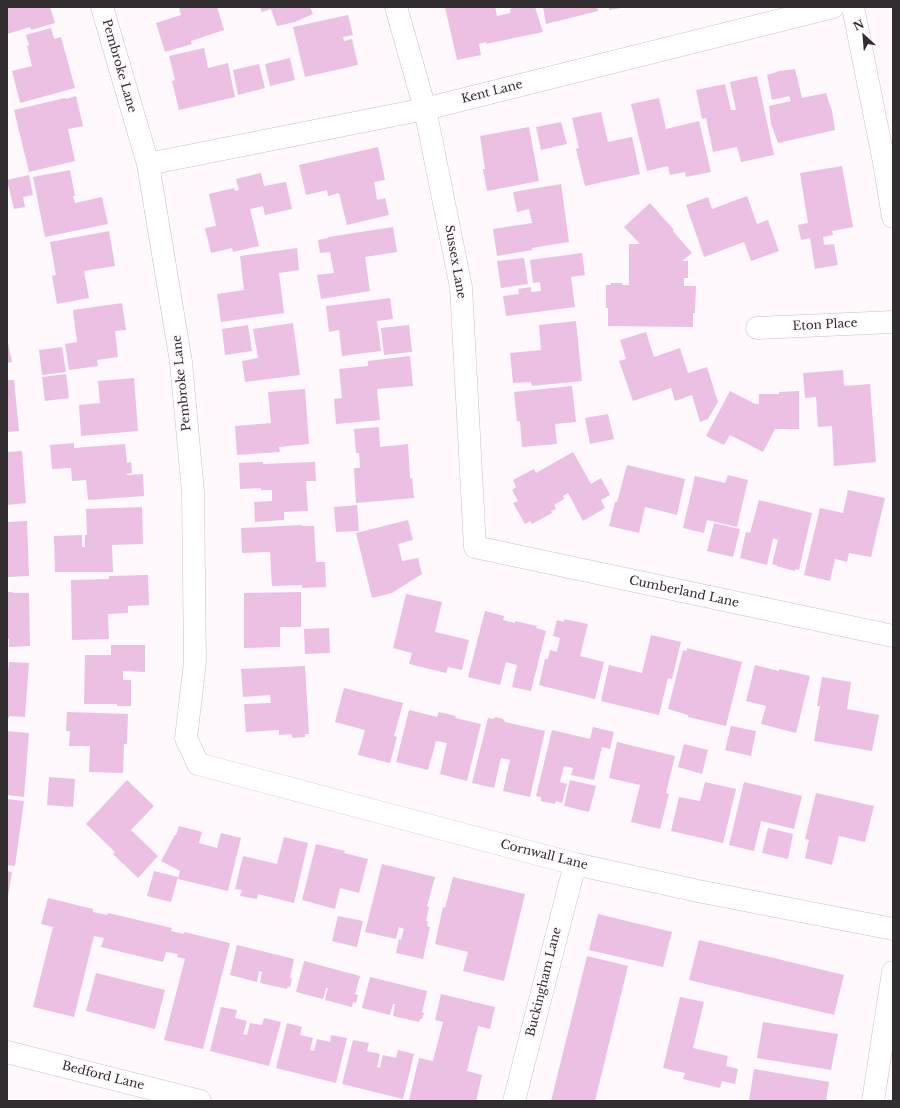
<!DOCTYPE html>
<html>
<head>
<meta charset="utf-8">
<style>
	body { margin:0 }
	#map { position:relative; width:900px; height:1108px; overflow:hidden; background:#fff8fd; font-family:"Libre Baskerville",serif }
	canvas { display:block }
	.frame { position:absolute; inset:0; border:8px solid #312d30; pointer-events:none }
	.north { position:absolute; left:844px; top:16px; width:40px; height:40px; -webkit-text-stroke:3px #fff8fd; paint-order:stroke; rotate:334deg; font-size:11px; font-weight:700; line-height:16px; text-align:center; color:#312d30 }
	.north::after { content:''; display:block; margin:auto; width:14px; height:18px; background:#312d30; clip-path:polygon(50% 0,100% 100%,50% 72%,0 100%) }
</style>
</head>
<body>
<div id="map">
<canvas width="900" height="1108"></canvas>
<div class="frame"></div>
<div class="north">N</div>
</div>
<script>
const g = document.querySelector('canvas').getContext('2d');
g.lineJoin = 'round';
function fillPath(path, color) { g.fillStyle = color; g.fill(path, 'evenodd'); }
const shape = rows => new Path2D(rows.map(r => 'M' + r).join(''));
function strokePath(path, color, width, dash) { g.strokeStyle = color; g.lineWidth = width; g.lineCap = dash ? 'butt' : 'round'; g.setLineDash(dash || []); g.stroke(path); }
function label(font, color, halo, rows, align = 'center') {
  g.font = font + ' "Libre Baskerville",serif'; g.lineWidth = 4; g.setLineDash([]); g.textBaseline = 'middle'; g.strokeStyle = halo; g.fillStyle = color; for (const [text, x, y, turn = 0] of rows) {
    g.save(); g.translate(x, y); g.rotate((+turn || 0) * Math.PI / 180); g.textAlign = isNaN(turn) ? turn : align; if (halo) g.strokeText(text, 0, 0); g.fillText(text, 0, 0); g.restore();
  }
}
const building = shape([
	[7,7,50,7,55,23,31,30,30,27,7,34],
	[179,7,217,7,224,30,191,41,192,44,165,52,156,23,181,15],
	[260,7,310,7,313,14,295,22,277,26,271,9,262,12],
	[445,7,495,7,497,16,510,13,510,9,516,7,535,7,543,32,486,44,486,42,479,44,481,55,457,60],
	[543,7,597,7,598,11,546,24],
	[609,7,621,7,621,8,609,10],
	[348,15,353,35,343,37,344,41,352,39,358,65,305,77,293,27],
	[51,28,54,39,61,37,75,88,20,103,12,71,32,66,27,46,29,45,26,35],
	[204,48,208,68,228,63,235,97,179,110,172,81,175,80,169,56],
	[290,58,295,80,270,86,265,64],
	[259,64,265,88,238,95,233,70],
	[795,69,802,98,826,93,832,111,835,130,778,143,771,124,769,106,791,101,789,96,772,100,767,75,780,71],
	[757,76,774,155,741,162,737,147,713,152,706,118,702,119,696,90,725,84,731,110,736,110,730,82],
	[76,96,83,126,68,129,75,161,29,172,14,110,65,98,66,99],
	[659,98,666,129,699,121,711,172,686,177,685,172,670,175,668,166,647,171,631,104],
	[601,112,608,142,632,137,640,174,585,186,576,149,579,148,572,118],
	[561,122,567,144,541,150,536,127],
	[529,127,539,181,487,191,483,169,485,169,480,136],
	[378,147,385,180,374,182,377,200,385,198,389,215,347,225,339,193,328,196,327,190,306,195,299,165],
	[842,166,853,227,832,231,833,235,823,237,824,245,834,244,838,265,815,269,810,238,801,240,798,225,808,223,800,173],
	[70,170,75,196,73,196,75,203,102,197,108,224,45,237,33,177],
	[261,173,264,186,286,182,292,209,265,215,263,206,250,209,259,246,233,252,232,248,211,253,205,228,216,226,209,194,234,188,235,191,239,190,236,179],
	[29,175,33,195,23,197,25,207,14,209,7,180],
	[561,184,569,242,532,248,532,250,497,256,493,229,532,223,529,209,517,212,513,192],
	[747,196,757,224,768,220,779,251,751,261,744,242,704,257,686,205,708,197,712,209],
	[650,203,674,230,673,231,692,253,682,261,688,261,688,278,684,278,684,286,696,286,695,313,693,313,693,327,608,326,608,308,606,308,606,285,611,285,611,283,622,283,622,285,629,285,629,244,640,244,624,227],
	[393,227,397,252,365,257,370,291,321,299,317,275,334,273,330,252,320,253,318,240,328,238,328,237],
	[109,231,115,266,84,271,89,298,57,304,52,276,56,275,50,242],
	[297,248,299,270,279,273,284,313,221,322,217,294,244,290,240,256],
	[582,253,585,275,571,277,575,307,506,316,503,296,519,294,518,289,531,287,531,292,541,291,540,282,533,283,530,260],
	[524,258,528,284,501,288,497,261],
	[390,298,393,319,377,321,381,351,342,356,339,330,329,332,326,306],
	[122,303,126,330,115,331,118,357,97,360,98,366,69,370,65,344,77,342,73,310],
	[576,321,582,381,532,386,531,382,513,383,510,353,541,350,539,325],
	[293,323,300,375,245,382,242,361,258,358,253,329],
	[248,325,252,351,225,355,222,329],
	[409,325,412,352,384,355,381,328],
	[646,332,654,357,680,348,688,373,707,367,718,402,708,419,700,422,692,395,675,401,671,388,633,401,619,361,626,359,620,340],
	[7,338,12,362,7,363],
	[62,347,66,372,42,375,39,350],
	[410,356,413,386,377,389,380,420,336,424,334,399,342,398,339,369,368,366,368,361],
	[843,370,844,386,870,384,876,462,834,466,832,426,818,427,816,397,805,398,803,373],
	[66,374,69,398,45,401,42,377],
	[134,378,138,431,81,436,79,405,100,403,98,381],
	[7,380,14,380,19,431,7,432],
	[572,386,576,422,555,424,557,444,522,447,520,421,517,422,514,392],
	[305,389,309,444,279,447,280,452,237,455,235,426,271,423,268,392],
	[730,391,755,404,759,404,759,394,779,394,779,392,799,391,799,429,775,429,763,452,730,435,724,445,706,436],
	[608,414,614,439,590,444,585,418],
	[379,427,380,447,408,444,410,478,412,478,414,498,356,503,354,468,360,468,359,453,356,453,354,429],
	[74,443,74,448,125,444,127,463,131,462,132,473,126,474,127,475,143,474,144,496,88,500,86,480,72,481,71,468,52,469,50,445],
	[22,451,26,503,7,505,7,452],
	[573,452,591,484,601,478,610,495,601,500,605,508,583,521,568,493,563,496,564,499,554,505,556,509,551,511,552,513,532,524,530,521,525,524,513,503,518,501,512,490,516,487,513,480,534,469,536,473],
	[263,462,263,464,315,462,316,481,306,481,308,511,284,512,284,520,255,522,254,502,272,501,272,490,261,490,261,488,240,489,239,463],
	[627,465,685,479,677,515,645,507,639,533,609,526,615,502,617,502],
	[728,475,748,480,737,527,707,520,704,533,683,528,695,476,725,483],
	[848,490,885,498,871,557,849,553,847,562,835,559,830,581,804,575,820,508,843,513],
	[759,500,812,513,799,570,795,569,795,571,776,566,777,565,772,564,778,540,773,538,767,565,740,558,746,532,750,533],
	[357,505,359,531,336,532,334,507],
	[142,507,143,544,112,545,113,572,55,572,54,536,82,535,82,547,85,547,85,535,87,535,86,509],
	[408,520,413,540,398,544,402,561,418,558,422,574,392,593,372,598,356,533],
	[27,521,29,576,7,577,7,522],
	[714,523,740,529,733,557,707,551],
	[302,525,302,526,314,526,316,562,325,562,326,587,302,588,302,585,272,586,270,552,242,553,241,528],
	[148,575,149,605,128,606,128,613,108,614,109,639,72,640,71,580,109,579,109,576],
	[7,592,12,592,13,593,29,593,30,646,9,647,9,639,7,639],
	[301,592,301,627,280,627,280,647,244,648,244,593],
	[406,594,442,602,435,632,469,640,462,670,448,667,446,673,409,664,412,653,393,648],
	[485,611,504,616,503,620,515,623,515,621,537,626,536,628,546,631,531,691,512,687,517,665,506,662,500,685,468,677],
	[564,619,588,624,580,656,604,662,595,699,539,685,545,659,548,659,550,650,557,652,560,638,553,636,557,620,564,622],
	[329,628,330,653,305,654,304,629],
	[651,635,681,642,672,679,668,678,659,715,601,701,609,665,642,673],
	[111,645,145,645,145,672,123,671,123,680,131,680,131,706,117,706,117,704,84,704,85,655,111,655],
	[687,648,742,662,726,726,688,717,688,715,668,709,683,650,687,651],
	[9,662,29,663,25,717,9,716,9,718,7,718,7,672,8,672],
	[755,665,779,671,779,669,810,676,796,733,761,724,766,706,746,701],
	[305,666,309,734,305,734,305,737,293,738,291,734,279,735,279,730,246,732,244,704,271,703,270,695,243,697,241,669],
	[822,677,851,682,847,709,879,715,872,751,814,741,820,706,817,706],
	[344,688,403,703,394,736,397,737,390,763,358,755,365,730,335,722],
	[409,710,437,717,439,712,456,716,455,718,481,724,467,781,440,774,447,743,436,741,428,770,396,762],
	[67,712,128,714,127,744,124,744,123,773,89,772,90,746,69,746,70,731,66,731],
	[496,717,503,719,505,722,545,731,530,797,503,791,510,760,501,758,494,788,472,783,488,718,493,719],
	[731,726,756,731,751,756,725,750],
	[593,727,614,732,610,749,602,747,594,780,571,775,573,768,564,766,560,782,567,784,562,803,556,801,555,804,541,801,541,797,536,796,552,730,590,739],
	[7,731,29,733,24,797,7,795],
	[617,742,675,756,666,793,669,794,660,829,631,822,640,785,609,778],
	[684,744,708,750,702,774,678,767],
	[49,777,75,779,73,807,47,805],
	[127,780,154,806,131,830,158,856,138,878,113,854,115,852,86,824],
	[570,780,596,786,589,812,564,806],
	[705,782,736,789,723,843,671,831,679,797,700,801],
	[744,782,802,796,794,829,761,821,754,851,729,845],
	[816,793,874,806,865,842,839,836,832,865,805,858,809,840,805,839],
	[7,799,24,801,15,866,7,865],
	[179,826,202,832,199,843,217,848,221,833,241,838,228,891,178,879,180,871,161,861,175,835,176,835],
	[768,828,793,834,788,859,762,853],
	[284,837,308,843,294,903,258,894,257,899,240,896,242,890,235,889,243,856,277,864],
	[316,844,345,851,344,853,368,859,359,893,340,888,335,909,302,900],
	[382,864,435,877,427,906,429,907,426,921,428,921,427,926,430,927,423,959,396,953,399,939,401,940,404,929,399,927,396,939,365,932],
	[7,871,12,872,8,896,7,896],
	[154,871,178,877,171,902,147,896],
	[453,877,525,894,504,981,463,971,468,952,435,944,443,907,445,908],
	[48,898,93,909,93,912,107,915,108,913,172,928,171,931,184,934,184,932,230,943,203,1049,164,1040,185,959,177,957,178,954,166,952,163,962,101,947,104,938,94,936,74,1017,33,1007,53,927,41,924],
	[598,914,672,932,663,967,589,950],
	[338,916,363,921,357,947,332,941],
	[699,940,844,975,834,1015,689,980],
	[237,945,294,959,290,978,292,978,290,987,288,986,287,989,260,983,262,972,259,971,257,982,230,975],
	[587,956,628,966,595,1101,551,1101],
	[304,961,360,976,355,994,358,995,356,1003,353,1002,352,1007,325,1000,328,988,326,988,323,999,296,992],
	[96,973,165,990,155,1029,86,1011],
	[370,977,427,991,422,1012,424,1013,422,1019,420,1019,419,1022,393,1016,395,1004,393,1004,390,1015,362,1008],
	[441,994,495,1007,490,1029,478,1026,467,1071,482,1075,476,1101,409,1100,419,1058,433,1061,443,1022,435,1020],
	[680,997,704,1002,693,1048,728,1056,726,1066,738,1069,735,1084,722,1081,720,1088,683,1079,685,1073,663,1068],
	[221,1007,237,1010,235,1018,247,1021,243,1034,247,1035,250,1023,262,1025,264,1018,281,1022,269,1066,210,1051],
	[763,1022,838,1034,831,1070,757,1058],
	[287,1023,302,1027,300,1035,313,1038,310,1050,314,1051,317,1039,330,1042,331,1035,347,1038,336,1083,276,1068],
	[353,1040,369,1043,367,1051,380,1054,377,1067,380,1068,383,1055,396,1058,398,1050,414,1054,403,1099,342,1084],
	[754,1069,829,1082,826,1101,749,1101]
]);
const street = shape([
	[102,7,148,164,181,362,193,492,195,662,186,738,198,764,575,864,698,891,893,929],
	[396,7,425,109,461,287,475,547,893,636],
	[148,164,425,109,833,7],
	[757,328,893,322],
	[7,1052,200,1101],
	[514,1101,575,864]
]);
const secondary = shape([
	[853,7,884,162,893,217],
	[873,1101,893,972]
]);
const streetNames = [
	["Pembroke Lane",119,66,74],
	["Kent Lane",492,92,-14],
	["Sussex Lane",455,262,80],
	["Eton Place",825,325,-3],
	["Pembroke Lane",182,383,-96],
	["Cumberland Lane",684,592,12],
	["Cornwall Lane",544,855,14],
	["Buckingham Lane",544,982,-76],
	["Bedford Lane",103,1076,14]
];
fillPath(building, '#ebc0e3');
strokePath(street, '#cbc0c9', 23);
strokePath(secondary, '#cbc0c9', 23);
strokePath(street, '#fff', 22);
strokePath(secondary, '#fff', 22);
label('12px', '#312d30', '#fff8fd', streetNames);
</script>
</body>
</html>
